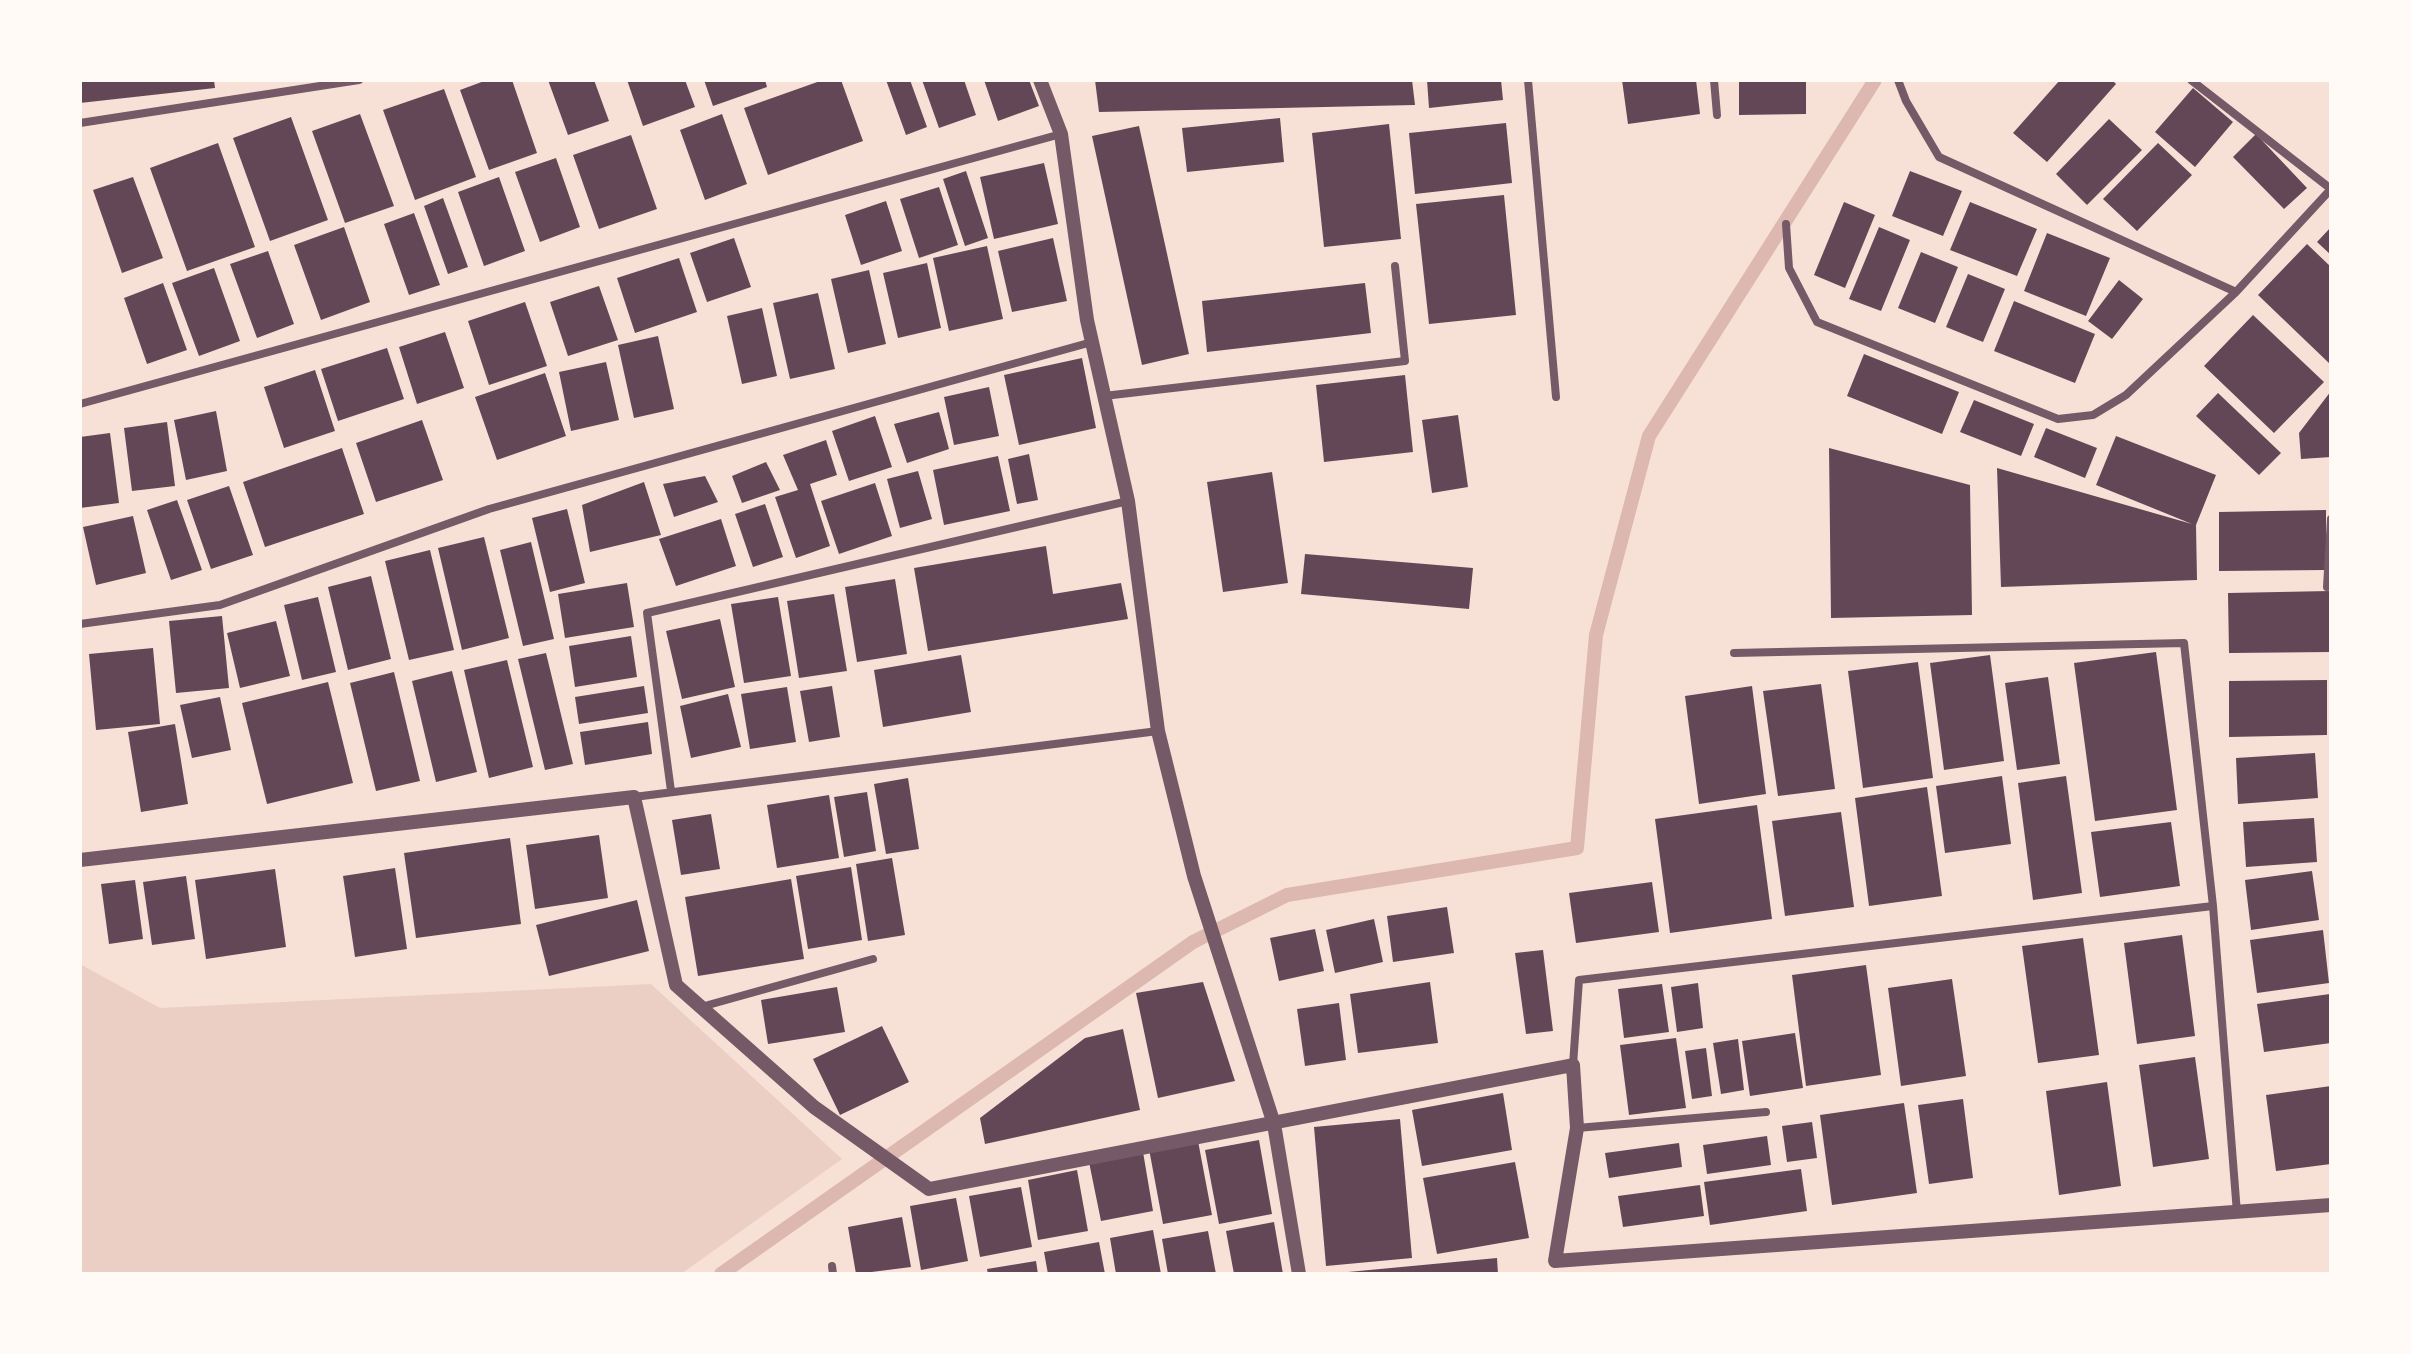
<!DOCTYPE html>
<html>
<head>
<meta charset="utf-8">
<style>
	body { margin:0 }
	#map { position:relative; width:2411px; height:1354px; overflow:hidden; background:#f7e1d7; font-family:"Nunito Sans",sans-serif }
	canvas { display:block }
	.frame { position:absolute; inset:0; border:82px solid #fffaf5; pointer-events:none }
</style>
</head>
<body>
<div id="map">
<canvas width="2411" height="1354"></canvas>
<div class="frame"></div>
</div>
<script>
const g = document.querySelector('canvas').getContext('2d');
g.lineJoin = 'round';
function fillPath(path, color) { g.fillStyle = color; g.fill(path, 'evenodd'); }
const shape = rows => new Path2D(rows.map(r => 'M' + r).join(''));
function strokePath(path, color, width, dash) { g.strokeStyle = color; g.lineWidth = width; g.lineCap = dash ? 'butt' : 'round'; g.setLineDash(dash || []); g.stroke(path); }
const green = shape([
	[80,964,160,1008,651,984,842,1159,681,1274,80,1274]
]);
const stream = shape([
	[721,1274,1193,942,1287,895,1577,848,1596,635,1649,436,1875,80]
]);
const building = shape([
	[80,80,214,80,215,88,80,103],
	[487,80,512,80,537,153,489,170,460,90],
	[548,80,594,80,609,121,568,135],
	[627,80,685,80,695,107,643,126],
	[704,80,765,80,767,87,713,106],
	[823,80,841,80,863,141,768,175,744,108],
	[886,80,910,80,927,127,906,135],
	[922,80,964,80,976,115,939,128],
	[984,80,1029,80,1039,106,998,121],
	[1095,80,1412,80,1415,105,1099,112],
	[1427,80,1501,80,1503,100,1429,108],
	[1622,80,1696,80,1700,114,1628,124],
	[1739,80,1806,80,1806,114,1739,115],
	[2060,80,2112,80,2116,84,2047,162,2013,133],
	[2193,88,2233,122,2195,167,2155,132],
	[444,89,476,177,415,200,383,110],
	[360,114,394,206,345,223,312,131],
	[722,114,747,184,705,200,680,130],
	[291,117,328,220,270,241,233,138],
	[1280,118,1284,162,1187,172,1182,128],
	[2109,119,2142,150,2087,205,2056,174],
	[1506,123,1512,183,1415,194,1409,133],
	[1389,124,1401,239,1324,247,1312,133],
	[1139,126,1189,354,1142,365,1092,136],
	[2256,134,2307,188,2284,209,2233,157],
	[631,135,657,209,599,229,573,155],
	[218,143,255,247,187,271,150,168],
	[2158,143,2192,175,2137,231,2103,199],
	[556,158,580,227,540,242,515,172],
	[1044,163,1058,224,994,239,980,177],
	[966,171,988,238,965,246,943,179],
	[1910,171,1962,191,1943,236,1892,216],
	[133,177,163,258,122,273,93,190],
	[499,177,525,251,484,266,458,192],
	[939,187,958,245,919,258,900,199],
	[1504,195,1516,315,1429,324,1416,204],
	[443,198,468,267,448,274,424,206],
	[886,201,902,251,861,265,845,215],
	[1844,202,1875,215,1845,288,1814,275],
	[1970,202,2037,229,2017,276,1950,250],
	[414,213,440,285,409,295,384,224],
	[344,227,370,302,321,320,294,245],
	[1879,227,1910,240,1881,311,1849,299],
	[2331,227,2331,255,2317,242],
	[2047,233,2110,258,2086,316,2024,291],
	[734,238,751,287,707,302,690,253],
	[1053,238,1067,301,1012,312,998,251],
	[2307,244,2331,267,2331,365,2258,295],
	[987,246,1003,319,949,331,933,258],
	[268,251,294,324,257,338,230,264],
	[1921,252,1958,267,1935,323,1898,308],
	[679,258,697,312,635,333,617,278],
	[927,263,941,328,898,338,883,273],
	[214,268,240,341,199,356,172,283],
	[869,270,886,344,848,353,831,279],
	[1968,274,2005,289,1983,342,1946,327],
	[2119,280,2143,299,2112,339,2088,321],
	[163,283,187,350,147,364,124,298],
	[1365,283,1371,333,1207,352,1202,301],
	[599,286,618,340,568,356,550,302],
	[818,293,835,369,790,379,773,303],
	[2014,301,2095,334,2075,383,1994,351],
	[525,302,547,366,489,385,468,321],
	[762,308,777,376,742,384,727,316],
	[2253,315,2324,382,2274,433,2204,366],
	[445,332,464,388,417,404,399,347],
	[658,336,674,409,634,418,618,345],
	[387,348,404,399,338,421,321,369],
	[1864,354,1959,392,1942,434,1847,396],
	[1082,358,1096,428,1019,445,1004,375],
	[606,362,619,420,571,431,559,372],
	[315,370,335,431,284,448,264,387],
	[545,373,566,436,497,460,475,397],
	[1405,375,1413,452,1324,462,1316,385],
	[989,387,999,436,954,445,944,397],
	[2331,391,2331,457,2301,459,2299,433],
	[2218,393,2281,453,2259,475,2196,416],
	[1974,400,2034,424,2021,456,1960,432],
	[216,411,227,471,186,480,174,420],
	[939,412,949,449,907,463,894,424],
	[1458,415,1468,487,1432,493,1422,420],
	[875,416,892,467,849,481,832,431],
	[422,420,443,480,376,502,356,443],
	[167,422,175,486,132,491,124,428],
	[2046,428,2097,448,2085,478,2034,457],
	[110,433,119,503,80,508,80,437],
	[2116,436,2216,475,2196,525,2197,580,2001,587,1997,468,2192,524,2096,485],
	[826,440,837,475,810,484,830,546,796,558,775,497,798,490,783,455],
	[342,448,364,514,265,547,243,482],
	[1829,448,1970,485,1972,615,1831,618],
	[1029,454,1038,500,1017,504,1008,459],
	[998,456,1010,511,944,525,933,470],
	[766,462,780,490,742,503,732,476],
	[918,471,932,519,900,528,887,479],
	[1272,472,1288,583,1223,592,1207,482],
	[705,476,718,502,674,517,663,484],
	[644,482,661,535,590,552,582,505],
	[875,483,892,536,839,554,821,501],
	[229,486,253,555,211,569,187,500],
	[177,500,202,570,171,580,147,510],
	[765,504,783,557,753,567,735,514],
	[567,509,585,583,550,592,532,518],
	[2326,510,2326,570,2219,571,2219,512],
	[133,516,146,573,96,585,83,527],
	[721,519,736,566,676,586,659,539],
	[484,537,509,638,462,650,438,548],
	[531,542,554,639,523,646,500,550],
	[1046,546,1053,594,1121,583,1128,619,928,651,914,568],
	[430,550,454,650,409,660,385,561],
	[1305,554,1473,568,1469,609,1301,594],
	[371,576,391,659,348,670,328,587],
	[895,579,907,654,857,662,845,587],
	[627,583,634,627,565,638,558,594],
	[2330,591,2331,652,2229,653,2228,593],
	[834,594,847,671,799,678,787,601],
	[318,597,336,672,302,680,284,605],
	[778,597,791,676,744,683,731,604],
	[222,616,229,688,176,693,169,621],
	[720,619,735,687,682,699,666,631],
	[276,621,290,676,240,688,227,633],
	[631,636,637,677,575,687,569,646],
	[153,648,160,724,96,730,89,654],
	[2156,652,2177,810,2095,821,2074,663],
	[546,653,573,764,545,770,518,659],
	[961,655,971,712,883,727,874,670],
	[1990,655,2004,761,1944,770,1930,663],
	[507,660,533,767,489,778,464,670],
	[1918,662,1933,778,1863,788,1848,671],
	[452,671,477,772,436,782,412,681],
	[394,672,420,781,376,791,350,683],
	[2048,677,2060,764,2017,770,2005,683],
	[2327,680,2327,735,2229,737,2229,681],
	[328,682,353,783,267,804,242,703],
	[1821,684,1835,789,1778,796,1763,691],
	[644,686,648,713,579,724,575,697],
	[832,686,840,737,809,742,800,691],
	[1752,686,1766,794,1699,804,1685,696],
	[787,687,796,742,750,749,741,694],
	[728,694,741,747,691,758,680,706],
	[220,697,231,750,192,758,180,705],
	[648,722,652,754,585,765,580,732],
	[175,724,188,804,141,812,128,732],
	[2315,753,2318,798,2238,804,2236,758],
	[2002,776,2011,844,1945,853,1936,786],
	[2066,776,2082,893,2033,900,2018,783],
	[908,778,919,849,886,854,874,784],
	[1927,787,1942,896,1869,906,1855,798],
	[867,792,876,851,844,857,834,797],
	[829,795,839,858,777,868,767,805],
	[1757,805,1772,919,1670,933,1655,819],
	[1841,812,1854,907,1785,916,1772,821],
	[711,814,720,869,681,875,672,820],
	[2314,818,2317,862,2246,867,2243,822],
	[2171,822,2180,886,2100,897,2091,832],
	[599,835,608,898,535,909,526,845],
	[510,838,521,924,416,938,404,853],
	[892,858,905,935,868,941,856,864],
	[851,867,862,940,808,949,796,876],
	[395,868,407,949,355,957,343,876],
	[275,869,286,947,206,959,195,880],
	[2312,871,2319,920,2251,930,2245,880],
	[186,876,195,939,152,945,143,882],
	[791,879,804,959,698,976,685,897],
	[135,880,143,939,109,944,101,884],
	[1652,882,1659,932,1576,943,1569,893],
	[637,900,649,951,549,976,536,925],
	[1447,907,1454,953,1393,962,1387,916],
	[1374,919,1383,962,1335,973,1326,930],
	[1315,929,1324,971,1279,981,1270,938],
	[2323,930,2329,983,2257,993,2250,940],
	[2182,935,2195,1036,2137,1044,2124,943],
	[2083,938,2099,1055,2038,1063,2022,946],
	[1543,950,1553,1031,1526,1034,1515,953],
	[1866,965,1881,1075,1806,1086,1792,975],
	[1952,979,1966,1076,1901,1086,1888,988],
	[1203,982,1235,1081,1158,1098,1136,993],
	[1430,982,1438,1043,1358,1053,1350,994],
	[1698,983,1703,1028,1677,1032,1671,987],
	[1662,984,1669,1032,1624,1038,1618,989],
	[837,987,845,1032,768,1044,761,1000],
	[2330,994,2331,1043,2264,1052,2257,1004],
	[1339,1003,1346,1060,1305,1066,1297,1009],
	[882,1026,909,1082,840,1115,813,1059],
	[1123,1029,1140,1110,985,1144,980,1118,1085,1038],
	[1795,1033,1803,1088,1750,1096,1742,1041],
	[1676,1038,1686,1108,1629,1115,1620,1045],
	[1738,1039,1744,1090,1721,1094,1713,1043],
	[1706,1048,1712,1096,1692,1099,1685,1051],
	[2195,1057,2209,1159,2153,1167,2139,1065],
	[2107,1082,2121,1186,2059,1195,2046,1091],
	[2331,1086,2331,1164,2276,1171,2266,1095],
	[1503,1093,1512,1150,1422,1166,1412,1110],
	[1963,1099,1973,1178,1929,1184,1918,1105],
	[1904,1103,1917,1193,1832,1205,1820,1115],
	[1400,1119,1412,1258,1326,1266,1314,1127],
	[1812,1122,1817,1158,1787,1162,1782,1126],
	[1767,1136,1771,1165,1707,1174,1703,1145],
	[1259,1140,1272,1214,1219,1224,1205,1150],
	[1198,1141,1212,1215,1163,1224,1149,1149],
	[1679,1143,1682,1167,1609,1178,1605,1153],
	[1143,1152,1153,1211,1101,1221,1089,1162],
	[1515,1162,1529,1238,1437,1254,1423,1178],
	[1801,1169,1807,1211,1710,1225,1704,1182],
	[1077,1170,1088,1231,1038,1240,1028,1180],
	[1700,1185,1704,1216,1623,1227,1618,1196],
	[1021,1187,1032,1247,980,1257,969,1196],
	[956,1198,968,1261,921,1270,910,1206],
	[902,1217,911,1267,856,1274,848,1227],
	[1274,1222,1283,1274,1234,1274,1226,1231],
	[1153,1230,1161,1274,1116,1274,1110,1238],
	[1208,1231,1216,1274,1168,1274,1162,1239],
	[1099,1242,1105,1274,1048,1274,1044,1252],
	[1497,1258,1498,1274,1349,1274,1348,1272],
	[1036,1261,1038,1274,988,1274,987,1269]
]);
const minor = shape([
	[1528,80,1556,397],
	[1714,80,1717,115],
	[1898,80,1906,101,1939,157,2236,292,2331,189],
	[2191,80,2331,189],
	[80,123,359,80],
	[1786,224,1789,268,1817,322,2058,419,2093,415,2126,395,2236,292],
	[1104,396,1405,361,1395,266],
	[80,404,1061,134],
	[2327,587,2331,519],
	[80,624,220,605,489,509,1092,342],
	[1734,653,2184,643,2213,906,2237,1213],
	[671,791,647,613,1128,501],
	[634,797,1158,731],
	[701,1007,873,959],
	[1573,1065,1579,980,2213,906],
	[1577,1128,1766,1112],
	[832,1266,833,1274]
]);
const tertiary = shape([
	[1040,80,1061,134,1087,320,1128,501,1158,731,1194,876,1274,1124,1299,1274],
	[80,860,634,797,676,985,814,1107,929,1189,1573,1065,1577,1128,1555,1261,2331,1205]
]);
fillPath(green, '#ebcfc5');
strokePath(stream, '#dcb8b0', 14);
fillPath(building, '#644757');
strokePath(minor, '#755966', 8);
strokePath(tertiary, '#755966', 14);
</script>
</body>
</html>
